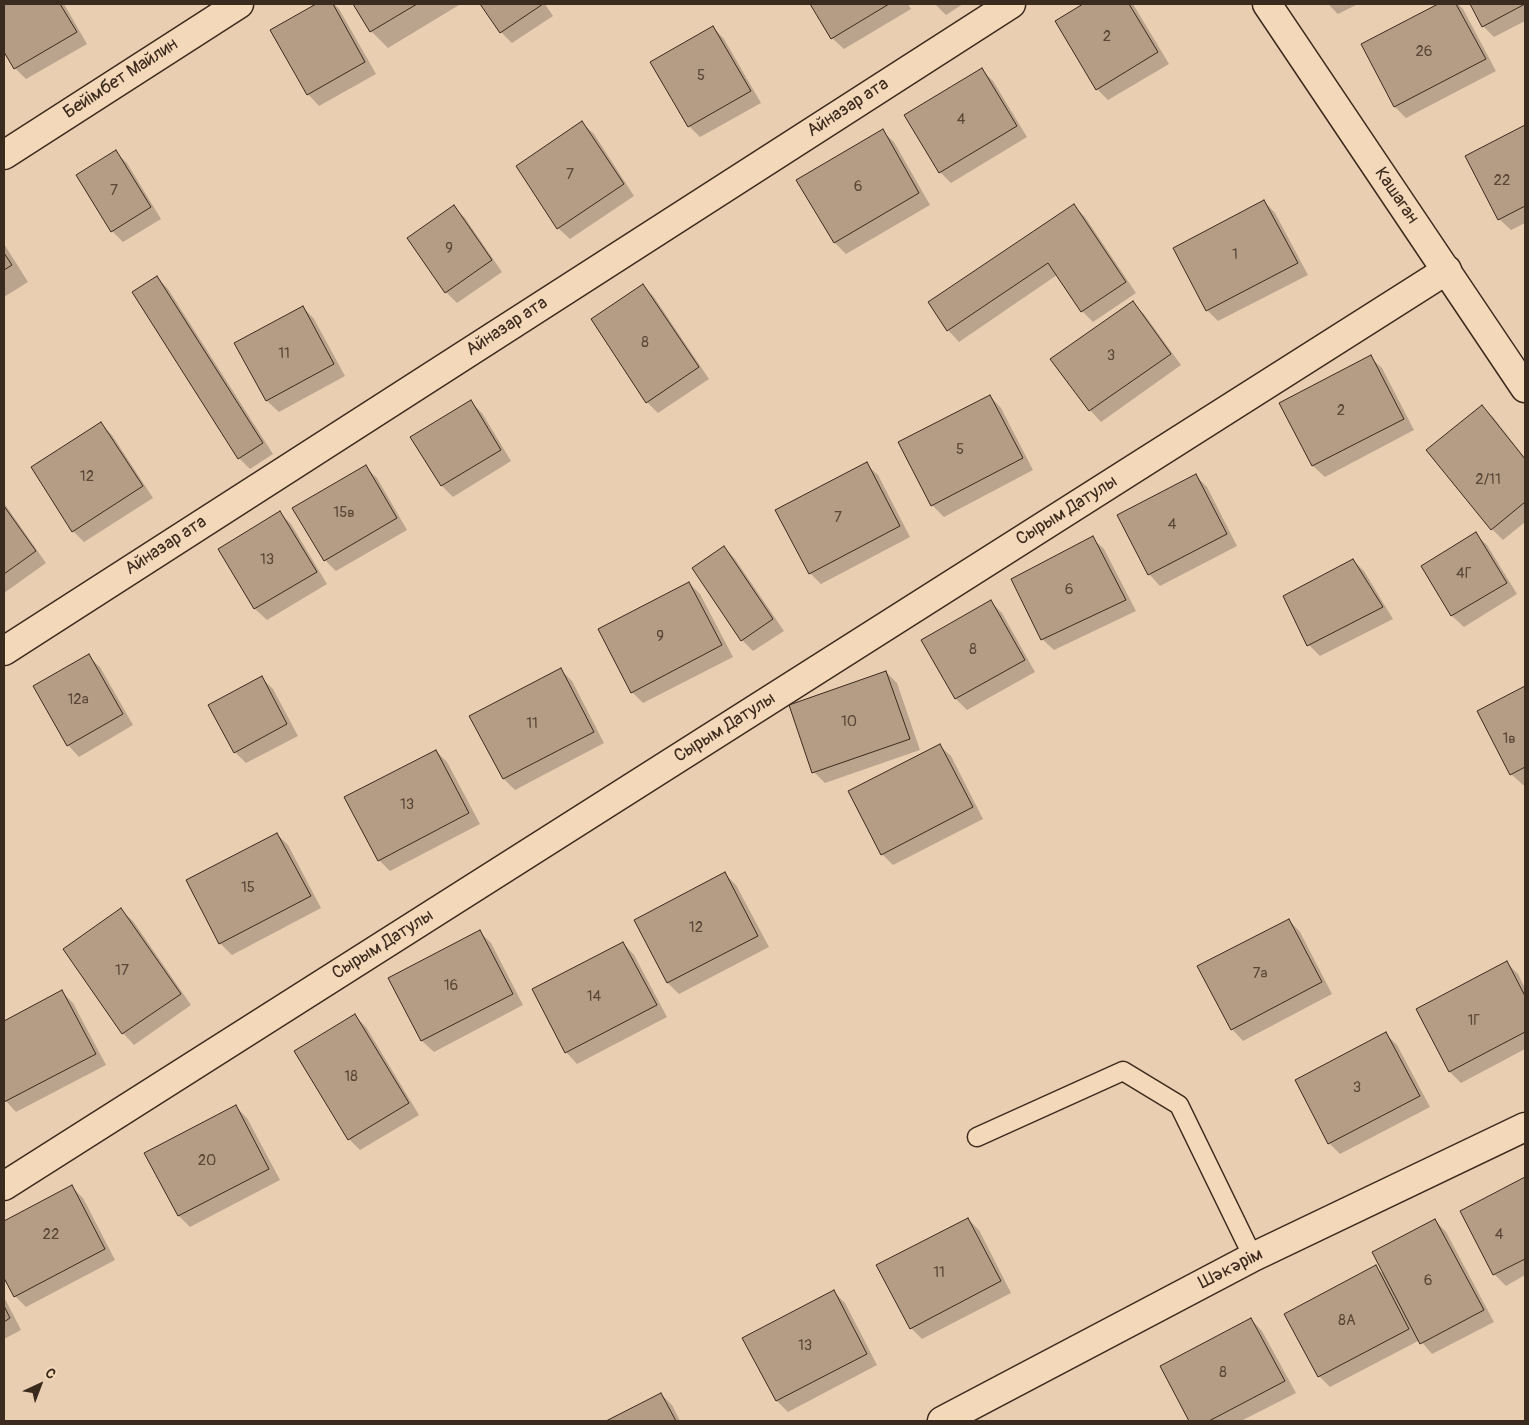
<!DOCTYPE html>
<html>
<head>
<meta charset="utf-8">
<style>
	body { margin:0 }
	#map { position:relative; width:1529px; height:1425px; overflow:hidden; background:#e9ceb1; font-family:Pangolin,sans-serif }
	canvas { display:block }
	.frame { position:absolute; inset:0; border:5px solid #3b2a1e; pointer-events:none }
	.north { position:absolute; left:15px; top:1360px; width:50px; height:50px; -webkit-text-stroke:4px #f4d8ba; paint-order:stroke; rotate:43deg; font-size:14px; font-weight:700; line-height:20px; text-align:center; color:#3b2a1e }
	.north::after { content:''; display:block; margin:auto; width:18px; height:22px; background:#3b2a1e; clip-path:polygon(50% 0,100% 100%,50% 72%,0 100%) }
</style>
</head>
<body>
<div id="map">
<canvas width="1529" height="1425"></canvas>
<div class="frame"></div>
<div class="north">С</div>
</div>
<script>
const g = document.querySelector('canvas').getContext('2d');
g.lineJoin = 'round';
function fillPath(path, color) { g.fillStyle = color; g.fill(path, 'evenodd'); }
const shape = rows => new Path2D(rows.map(r => 'M' + r).join(''));
function strokePath(path, color, width, dash) { g.strokeStyle = color; g.lineWidth = width; g.lineCap = dash ? 'butt' : 'round'; g.setLineDash(dash || []); g.stroke(path); }
function label(font, color, halo, rows, align = 'center') {
  g.font = font + ' Pangolin,sans-serif'; g.lineWidth = 5; g.setLineDash([]); g.textBaseline = 'middle'; g.strokeStyle = halo; g.fillStyle = color; for (const [text, x, y, turn = 0] of rows) {
    g.save(); g.translate(x, y); g.rotate((+turn || 0) * Math.PI / 180); g.textAlign = isNaN(turn) ? turn : align; if (halo) g.strokeText(text, 0, 0); g.fillText(text, 0, 0); g.restore();
  }
}
const shadow = shape([
	[4,4,64,4,87,44,26,79,15,68,4,49],
	[318,4,334,4,339,9,376,74,319,106,308,94,272,30],
	[354,4,458,4,459,5,388,48,371,31],
	[482,4,545,4,553,16,512,43,501,32],
	[811,4,908,4,911,9,844,49,832,38],
	[935,4,963,4,946,15],
	[1086,4,1133,4,1169,64,1108,100,1097,89,1056,21],
	[1328,4,1358,4,1338,14],
	[1440,4,1458,4,1463,9,1496,71,1406,118,1395,107,1363,44],
	[1471,4,1525,4,1525,21,1494,37,1483,26],
	[713,27,724,39,761,103,700,137,689,126],
	[982,70,993,81,1027,137,951,183,940,172],
	[582,123,594,134,634,196,570,239,558,228],
	[1525,126,1525,223,1511,230,1499,219,1467,157],
	[882,131,894,142,930,205,846,254,835,243],
	[116,152,127,163,161,219,123,242,112,231],
	[1264,201,1275,213,1308,275,1218,321,1207,310],
	[1074,206,1085,217,1136,293,1093,322,1082,311,1057,275,959,342,948,330,930,303],
	[454,207,465,218,502,272,457,303,446,292],
	[4,244,28,282,4,297],
	[157,277,168,289,273,454,250,469,239,458],
	[643,285,654,297,709,379,658,413,647,402],
	[1133,303,1144,314,1181,365,1101,422,1090,410],
	[303,307,314,319,345,376,279,412,267,401,236,344],
	[1370,357,1382,368,1414,430,1325,477,1313,466,1281,403],
	[990,396,1001,408,1033,470,944,517,932,505,900,443],
	[471,402,482,413,511,461,453,497,442,486],
	[1482,406,1493,417,1525,458,1525,522,1503,540,1492,529],
	[101,424,112,435,153,498,84,542,73,531],
	[866,464,878,475,910,537,821,584,810,573],
	[365,467,377,478,407,530,336,571,325,560],
	[1196,476,1207,487,1237,546,1160,586,1149,574],
	[4,503,46,563,4,593],
	[280,513,291,524,327,584,267,620,255,609,220,549],
	[1475,534,1487,545,1517,594,1464,627,1452,616,1422,566],
	[1092,538,1104,549,1136,611,1054,650,1042,639],
	[724,547,735,559,784,631,753,651,742,640],
	[1353,560,1364,571,1393,619,1320,656,1309,645],
	[689,583,700,594,733,657,643,703,632,692],
	[991,602,1002,613,1035,672,967,710,956,699],
	[88,656,100,667,133,725,79,757,68,745],
	[561,670,572,681,604,743,515,790,504,779],
	[886,672,897,683,920,750,825,783,814,772],
	[262,678,273,689,298,736,246,763,235,752],
	[1525,688,1525,785,1523,785,1511,774,1479,712],
	[939,745,951,756,983,819,893,865,882,854],
	[436,751,447,762,480,824,390,871,379,860],
	[277,834,288,845,321,908,232,955,220,943,188,881],
	[725,874,736,885,769,947,679,994,668,983,636,920],
	[121,910,133,921,191,1005,134,1045,123,1033,65,950],
	[1289,920,1300,932,1332,994,1243,1041,1232,1029],
	[480,932,491,943,523,1005,434,1052,422,1041,390,978],
	[623,943,634,955,667,1017,577,1064,566,1052,533,990],
	[1507,963,1518,974,1525,988,1525,1049,1461,1083,1450,1072,1417,1009],
	[62,992,73,1003,106,1065,16,1112,4,1099,4,1022],
	[355,1016,366,1027,419,1115,360,1150,349,1139],
	[1386,1034,1397,1045,1430,1107,1340,1154,1329,1143],
	[236,1107,247,1118,280,1180,190,1227,179,1216],
	[1525,1179,1525,1275,1506,1286,1494,1274,1462,1212],
	[72,1187,83,1198,115,1260,26,1307,15,1296,4,1275,4,1222],
	[968,1219,979,1230,1011,1293,922,1339,911,1328],
	[1435,1220,1446,1232,1494,1322,1432,1354,1420,1340,1330,1387,1319,1376,1376,1267,1386,1277],
	[833,1291,845,1303,877,1365,788,1412,777,1401],
	[4,1297,21,1330,4,1339],
	[1251,1319,1262,1331,1296,1393,1241,1421,1191,1421,1162,1366],
	[661,1394,672,1405,680,1421,609,1421]
]);
const building = shape([
	[4,4,60,4,77,32,14,69,4,52,4,4],
	[316,4,333,4,365,62,307,95,270,30,316,4],
	[353,4,417,4,370,32,353,4],
	[480,4,543,4,500,33,480,4],
	[810,4,889,4,831,39,810,4],
	[1083,4,1129,4,1158,52,1096,90,1055,21,1083,4],
	[1438,4,1456,4,1486,59,1394,107,1361,44,1438,4],
	[1470,4,1525,4,1482,27,1470,4],
	[713,26,751,91,688,127,650,62,713,26],
	[982,68,1017,126,939,173,904,115,982,68],
	[582,121,624,184,557,229,516,166,582,121],
	[1525,125,1525,206,1498,220,1465,156,1525,125],
	[883,129,919,193,834,243,796,180,883,129],
	[116,150,151,207,111,232,76,175,116,150],
	[1264,200,1298,263,1206,311,1173,248,1264,200],
	[1074,204,1126,282,1081,312,1048,263,947,331,928,302,1074,204],
	[454,205,492,260,445,293,407,238,454,205],
	[4,253,12,265,4,270,4,253],
	[157,276,263,443,238,459,132,292,157,276],
	[643,284,699,367,646,403,591,319,643,284],
	[1133,301,1171,354,1089,411,1050,359,1133,301],
	[303,306,334,364,266,401,234,343,303,306],
	[1371,355,1404,419,1312,466,1279,403,1371,355],
	[990,395,1023,458,931,506,898,442,990,395],
	[471,400,501,450,441,486,410,437,471,400],
	[1482,405,1525,459,1525,502,1491,530,1426,450,1482,405],
	[101,422,143,486,72,532,31,467,101,422],
	[867,462,900,526,809,574,775,510,867,462],
	[366,465,397,518,324,561,292,508,366,465],
	[1196,474,1227,534,1148,575,1117,515,1196,474],
	[4,506,36,551,4,574,4,506],
	[280,511,317,572,254,609,218,549,280,511],
	[1476,532,1507,583,1451,616,1421,566,1476,532],
	[1093,536,1126,600,1041,640,1011,579,1093,536],
	[724,546,773,619,741,641,692,568,724,546],
	[1353,559,1383,607,1307,646,1283,596,1353,559],
	[689,582,722,645,631,693,598,629,689,582],
	[991,600,1025,660,955,699,921,640,991,600],
	[89,654,123,714,67,746,33,686,89,654],
	[561,668,594,732,503,779,469,716,561,668],
	[886,671,910,739,812,773,789,705,886,671],
	[262,676,287,724,234,753,208,705,262,676],
	[1525,686,1525,767,1510,775,1477,711,1525,686],
	[940,744,973,807,881,855,848,791,940,744],
	[436,750,469,813,378,861,344,797,436,750],
	[277,833,311,896,219,944,186,880,277,833],
	[725,872,758,936,667,983,634,920,725,872],
	[121,908,181,994,122,1034,63,949,121,908],
	[1289,919,1322,982,1231,1030,1197,966,1289,919],
	[480,930,513,994,421,1041,388,978,480,930],
	[623,942,657,1005,565,1053,532,989,623,942],
	[1507,961,1525,996,1525,1032,1449,1072,1416,1009,1507,961],
	[62,990,96,1054,4,1102,4,1021,62,990],
	[355,1014,409,1103,348,1140,294,1051,355,1014],
	[1386,1032,1420,1096,1328,1144,1295,1080,1386,1032],
	[236,1105,269,1169,178,1216,144,1153,236,1105],
	[1525,1177,1525,1259,1493,1275,1460,1211,1525,1177],
	[72,1185,105,1249,14,1297,4,1278,4,1221,72,1185],
	[968,1218,1001,1281,910,1329,876,1265,968,1218],
	[1435,1219,1484,1310,1420,1344,1372,1252,1435,1219],
	[1376,1265,1409,1329,1318,1377,1284,1314,1376,1265],
	[834,1290,867,1354,776,1401,742,1338,834,1290],
	[4,1306,10,1318,4,1322,4,1306],
	[1251,1318,1285,1381,1209,1421,1189,1421,1160,1366,1251,1318],
	[661,1393,676,1421,606,1421,661,1393]
]);
const service = shape([
	[977,1137,1123,1071,1179,1105,1253,1257]
]);
const minor = shape([
	[4,651,1011,4],
	[4,1186,1447,270],
	[942,1421,1253,1257,1525,1127]
]);
const tertiary = shape([
	[1267,4,1525,388],
	[4,155,239,4]
]);
const numberNames = [
	["2",1107,37],
	["26",1424,52],
	["5",701,76],
	["4",961,120],
	["7",570,175],
	["22",1502,181],
	["6",858,187],
	["7",114,191],
	["9",449,249],
	["1",1235,255],
	["8",645,343],
	["11",284,354],
	["3",1111,356],
	["2",1341,411],
	["5",960,450],
	["12",87,477],
	["2/11",1488,480],
	["15в",344,513],
	["7",838,518],
	["4",1172,525],
	["13",267,560],
	["4Г",1464,574],
	["6",1069,590],
	["9",660,637],
	["8",973,650],
	["12а",78,700],
	["10",849,722],
	["11",532,724],
	["1в",1509,739],
	["13",407,805],
	["15",248,888],
	["12",696,928],
	["17",122,971],
	["7а",1260,974],
	["16",451,986],
	["14",594,997],
	["1Г",1474,1021],
	["18",351,1077],
	["3",1357,1088],
	["20",207,1161],
	["22",51,1235],
	["4",1499,1235],
	["11",939,1273],
	["6",1428,1281],
	["8А",1347,1321],
	["13",805,1346],
	["8",1223,1373]
];
const streetNames = [
	["Бейімбет Майлин",121,79,-33],
	["Айназар ата",848,108,-33],
	["Кашаган",1396,196,56],
	["Айназар ата",507,327,-33],
	["Сырым Датулы",1067,511,-32],
	["Айназар ата",166,546,-33],
	["Сырым Датулы",725,728,-32],
	["Сырым Датулы",383,945,-32],
	["Шәкәрім",1231,1269,-27]
];
fillPath(shadow, '#0003');
fillPath(building, '#b59d85');
strokePath(building, '#3b2a1e', 1);
strokePath(service, '#3b2a1e', 21);
strokePath(minor, '#3b2a1e', 31);
strokePath(tertiary, '#3b2a1e', 31);
strokePath(service, '#f4d8ba', 18);
strokePath(minor, '#f4d8ba', 28);
strokePath(tertiary, '#f4d8ba', 28);
label('15px', '#5a4738', null, numberNames);
label('18px', '#3b2a1e', '#f4d8ba', streetNames);
</script>
</body>
</html>
